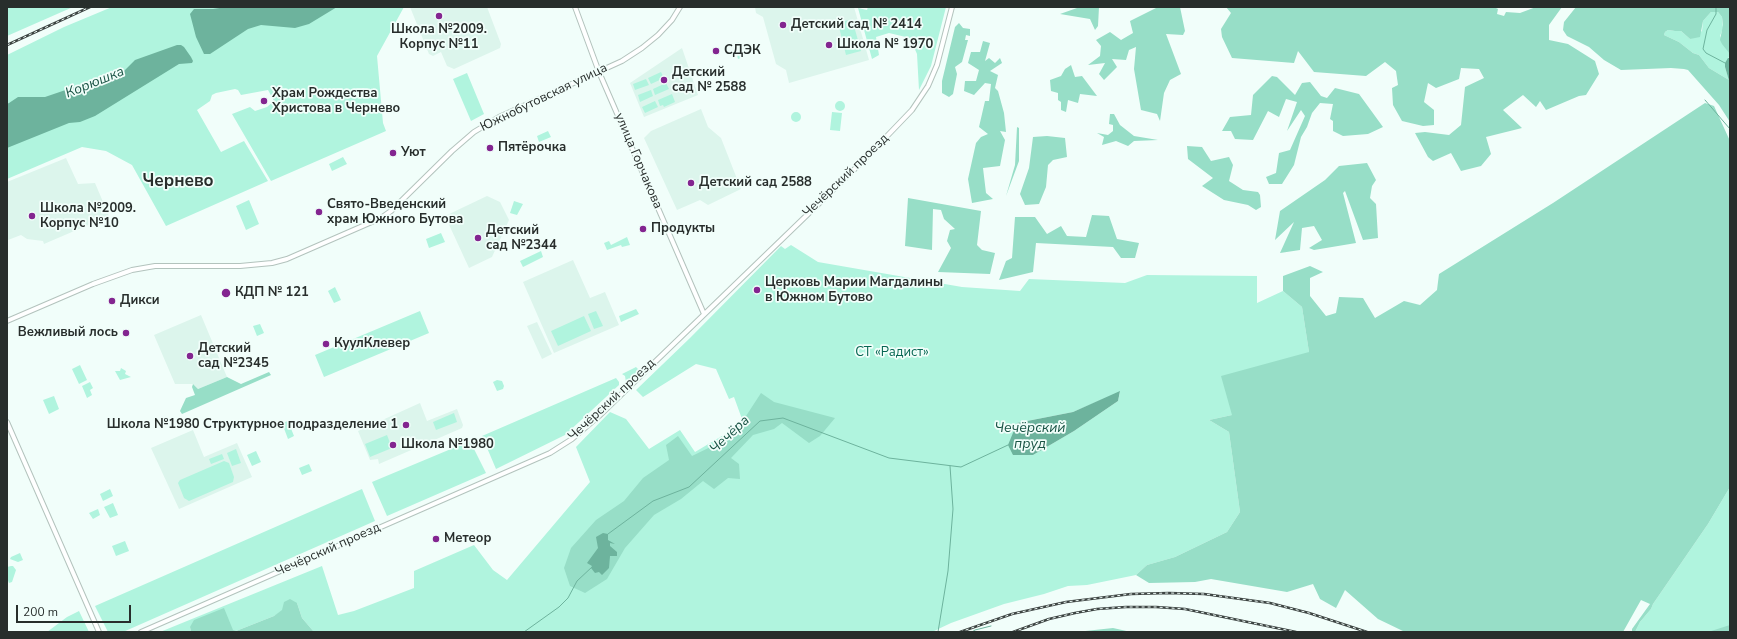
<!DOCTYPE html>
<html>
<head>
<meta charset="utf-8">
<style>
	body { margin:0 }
	#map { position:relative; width:1737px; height:639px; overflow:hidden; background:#f1fefa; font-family:"Nunito Sans",sans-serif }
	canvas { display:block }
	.frame { position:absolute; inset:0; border:8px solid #282e2c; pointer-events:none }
	.scale { position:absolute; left:16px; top:605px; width:115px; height:18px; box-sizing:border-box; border:2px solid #282e2c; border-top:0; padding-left:5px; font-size:12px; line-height:14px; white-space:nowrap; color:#282e2c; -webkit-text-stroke:3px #f1fefa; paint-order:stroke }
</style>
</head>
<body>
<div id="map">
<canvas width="1737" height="639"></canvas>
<div class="frame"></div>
<div class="scale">200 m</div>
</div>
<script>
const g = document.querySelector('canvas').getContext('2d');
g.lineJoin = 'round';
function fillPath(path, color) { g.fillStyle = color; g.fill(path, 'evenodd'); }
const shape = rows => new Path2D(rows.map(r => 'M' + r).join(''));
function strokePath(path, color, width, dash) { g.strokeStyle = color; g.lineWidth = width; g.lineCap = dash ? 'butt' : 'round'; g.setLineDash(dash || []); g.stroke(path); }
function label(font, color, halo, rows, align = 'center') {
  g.font = font + ' "Nunito Sans",sans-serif'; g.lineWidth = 3.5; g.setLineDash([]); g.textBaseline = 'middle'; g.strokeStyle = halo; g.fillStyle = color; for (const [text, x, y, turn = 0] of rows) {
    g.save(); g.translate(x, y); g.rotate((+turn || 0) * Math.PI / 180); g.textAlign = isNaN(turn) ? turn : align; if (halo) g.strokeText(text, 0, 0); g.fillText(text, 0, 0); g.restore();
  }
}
const built = shape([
	[410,7,487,7,501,44,500,48,454,69,447,66,441,52,433,56,429,54],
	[755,7,854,7,869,60,789,83,786,70,776,64,763,17,756,13],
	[682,48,698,95,644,117,630,83],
	[701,109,708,127,721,138,741,189,708,205,700,200,677,210,644,138,651,131],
	[66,158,78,184,95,183,109,216,44,244,43,241,27,239,21,235,8,240,7,237,7,182],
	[487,196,500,202,509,220,492,257,469,268,445,216],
	[573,260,590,298,605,292,619,325,554,353,523,282],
	[201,315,227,377,198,389,193,384,175,384,154,335],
	[537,322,552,354,542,359,527,326],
	[420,403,427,421,457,409,463,425,462,428,379,464,378,459,370,460,358,431],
	[193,430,204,457,237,443,252,477,179,509,151,448]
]);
const green = shape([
	[7,7,73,7,7,36],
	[112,7,404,7,377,56,383,123,386,131,271,181,232,114,250,107,255,111,267,107,274,101,268,90,241,95,238,90,235,89,216,93,212,95,210,101,197,110,221,152,244,141,268,181,166,226,132,165,106,151,82,147,7,179,7,55,64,27],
	[868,7,946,7,931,66,919,90,917,54,910,38,889,33,876,37,879,55,872,59,858,8,867,10],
	[1714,11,1718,12,1722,17,1723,28,1720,36,1730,54,1725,67,1729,80,1709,68,1699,55,1693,53,1679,42,1664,35,1665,32,1668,30,1675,31,1681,31,1690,39,1702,31,1703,21,1711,12],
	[852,19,861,51,846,55,838,23],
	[739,42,743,57,738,59,734,43],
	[661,72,664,78,651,84,648,78],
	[467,73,484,114,471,121,453,79],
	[646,79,649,85,635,90,633,84],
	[666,83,669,89,655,95,653,89],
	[651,90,653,96,640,102,638,95],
	[672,94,675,102,664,107,663,105,660,106,658,100],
	[655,101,658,107,645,113,642,107],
	'835 106a5 5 0 1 1 10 0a5 5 0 1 1-10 0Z',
	[832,112,842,113,840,131,830,130],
	'791 117a5 5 0 1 1 10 0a5 5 0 1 1-10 0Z',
	[548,131,551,137,539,142,537,136],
	[343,157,347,164,332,171,329,164],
	[249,200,259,224,246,230,236,206],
	[514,201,523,204,517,215,510,213],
	[441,233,445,242,429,248,426,239],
	[627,237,630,245,622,247,621,245,607,250,604,243,609,241,611,245],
	[791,245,818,262,962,287,1020,291,1029,279,1125,283,1147,275,1257,276,1257,303,1283,291,1302,307,1309,352,1232,415,1209,420,1229,432,1240,512,1227,532,1175,557,1147,565,1136,575,1087,585,1068,586,1044,594,1004,604,951,623,932,632,314,632,302,618,297,603,274,616,236,631,190,627,191,632,160,632,322,566,338,615,354,611,414,588,414,571,474,545,493,570,507,580,590,482,576,447,610,412,626,419,649,449,680,430,695,452,732,430,742,419,734,397,729,399,716,369,696,364,643,397,636,390,690,338,781,246,785,249],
	[1120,392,1118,401,1074,431,1033,455,1017,423,1073,412],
	[541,251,543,257,523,267,520,261],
	[335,287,341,300,334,303,328,291],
	[636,309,639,314,621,322,619,316],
	[420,311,429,333,324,377,315,355],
	[596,311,603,326,594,329,588,314],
	[584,316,591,331,558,346,551,331],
	[260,324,264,333,257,336,253,326],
	[80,365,87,380,79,384,72,369],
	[636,367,639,370,626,382,625,376,622,374],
	[121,368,126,371,125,374,131,377,120,380,115,371,120,371],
	[616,378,619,382,619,385,565,435,496,469,482,436],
	[497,380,502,381,504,386,503,389,497,391,493,382],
	[90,382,93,388,90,390,92,395,87,398,82,386],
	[54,396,59,409,49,414,43,400],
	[454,413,457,422,436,430,433,422],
	[288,421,294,436,288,439,282,423],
	[387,435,392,448,370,457,365,444],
	[470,441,486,473,387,516,372,482],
	[236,449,241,463,232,466,227,453],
	[256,451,261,462,252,466,247,455],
	[222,454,224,459,211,464,209,459],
	[224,461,229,463,234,477,233,482,189,501,184,498,178,483,180,480],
	[309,464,312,471,302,475,299,468],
	[1730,487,1730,632,1635,632,1640,622,1651,609,1653,604,1708,524],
	[110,489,113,496,103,501,100,494],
	[362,489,375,521,123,632,108,632,95,606],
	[113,503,118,515,110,518,104,507],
	[98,509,100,515,93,519,89,513],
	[125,541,129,551,116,556,112,546],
	[20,553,23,560,18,562,10,559,11,557],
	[11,566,13,566,16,570,12,582,9,583,7,578,7,567],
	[79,611,89,632,47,632,67,617]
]);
const forest = shape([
	[1063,7,1099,7,1098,26,1095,30,1090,19,1060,14,1077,8],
	[1158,7,1180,7,1185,31,1183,35,1166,34,1181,74,1170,80,1164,93,1160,121,1157,114,1141,110,1134,69,1136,47,1129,50,1126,60,1112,59,1117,67,1104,80,1099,74,1105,63,1088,65,1100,56,1101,46,1096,40,1110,32,1121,40,1133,33,1130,21],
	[1226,7,1494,7,1498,9,1497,14,1504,16,1506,12,1520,13,1536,7,1562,7,1549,25,1549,40,1568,44,1595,61,1599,74,1586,95,1579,96,1546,110,1540,101,1536,107,1523,95,1503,110,1522,128,1486,137,1491,154,1481,166,1461,171,1451,153,1433,161,1428,157,1415,133,1425,132,1449,135,1461,125,1465,87,1484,78,1479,69,1461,68,1459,79,1436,88,1428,83,1424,102,1434,110,1434,125,1423,126,1402,121,1393,105,1392,88,1398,85,1396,71,1385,62,1366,76,1314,72,1298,51,1294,63,1232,58,1222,37,1221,29,1231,13],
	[1576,7,1730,7,1730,54,1722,44,1720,40,1723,25,1722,17,1718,12,1711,12,1703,21,1700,37,1690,39,1681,31,1675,31,1668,30,1665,32,1664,35,1679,42,1693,53,1699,55,1709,68,1729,80,1730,122,1719,105,1688,70,1684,69,1671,68,1621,70,1604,60,1589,47,1567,36,1563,30,1564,22],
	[959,23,963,28,970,29,970,36,966,35,965,40,968,40,962,62,955,67,957,74,953,94,949,97,942,93,942,81,955,27],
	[983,41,990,43,985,61,989,58,995,63,1000,58,1002,63,990,71,998,75,995,88,998,91,1004,113,1006,132,1000,131,1005,140,1000,166,983,168,986,193,993,199,972,203,968,179,976,143,981,137,988,134,979,127,985,101,989,101,991,84,985,83,974,95,964,91,965,81,976,81,979,70,968,63,971,52,980,52],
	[1071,65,1075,77,1082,76,1097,96,1080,94,1078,103,1068,100,1066,112,1061,110,1061,102,1058,100,1058,93,1051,91,1050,80,1061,76,1065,69],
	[1272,76,1277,77,1295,95,1302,83,1310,82,1321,96,1327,98,1335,88,1359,94,1383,127,1368,134,1343,136,1333,131,1333,121,1330,119,1333,104,1320,103,1312,113,1307,127,1301,137,1294,165,1282,184,1269,184,1266,177,1276,173,1279,153,1290,150,1305,116,1301,110,1287,131,1297,102,1286,99,1279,117,1268,111,1253,140,1235,139,1231,131,1222,131,1230,117,1251,115,1253,95],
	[1705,103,1714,106,1730,141,1730,487,1708,524,1653,604,1651,609,1640,622,1635,632,1632,632,1632,629,1650,604,1641,600,1623,632,1405,632,1378,619,1345,590,1336,608,1320,599,1313,584,1287,592,1211,579,1195,582,1149,583,1136,575,1147,565,1175,557,1227,532,1240,512,1229,432,1209,420,1232,415,1221,376,1309,352,1302,307,1283,291,1283,276,1310,266,1323,272,1310,278,1310,296,1326,316,1336,313,1339,297,1363,298,1375,318,1404,301,1420,305,1437,290,1439,274,1553,203],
	[1110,114,1114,114,1120,125,1134,136,1158,140,1134,141,1128,146,1116,141,1102,145,1104,137,1097,133,1108,135,1113,131,1113,125,1109,124],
	[1017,127,1019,128,1019,161,1006,196,1015,165],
	[1047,136,1065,138,1067,157,1053,160,1048,165,1046,187,1039,204,1025,205,1020,194,1029,168,1033,137],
	[1187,146,1202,147,1211,161,1229,157,1233,165,1229,181,1243,190,1258,192,1260,195,1261,207,1256,210,1248,205,1224,200,1202,186,1213,178,1188,159],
	[1367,163,1376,180,1372,186,1370,198,1376,204,1378,238,1363,240,1345,191,1343,193,1356,243,1314,250,1309,248,1322,240,1314,226,1302,228,1300,250,1280,253,1294,222,1275,240,1280,211,1325,180,1339,166],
	[908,198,981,211,977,245,982,250,995,253,990,274,938,272,951,248,947,241,950,230,955,229,944,219,941,210,933,209,932,250,905,246],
	[1092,215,1109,216,1117,239,1139,243,1135,258,1121,258,1113,247,1036,243,1033,272,999,280,1006,261,1012,258,1015,217,1035,217,1047,234,1061,226,1067,236,1086,237],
	[269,372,271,375,182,414,180,411,186,398,195,395,192,387,193,384,198,389,227,377,241,384],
	[761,393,774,402,835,418,820,436,809,443,782,423,774,429,753,435,731,458,739,464,740,479,728,478,714,489,703,481,681,499,654,515,625,548,607,579,585,593,570,586,564,568,571,548,596,520,624,501,643,478,669,460,666,445,678,436,692,456,733,436],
	[290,599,297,603,302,618,314,632,191,632,190,627,194,620,224,608,233,630,236,631,274,616,282,610,284,602],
	[1730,625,1730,632,1708,632],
	[1113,628,1131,632,1076,632]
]);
const water = shape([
	[226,7,337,7,309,24,295,28,261,25,248,29,210,54,204,54,196,37,190,14,194,9,213,9],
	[177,45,181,45,184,47,191,57,193,61,192,63,179,64,95,116,80,122,69,123,7,148,7,104,9,103,18,97,45,97,92,81,116,76,123,72,135,60],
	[1728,58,1730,58,1730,84,1725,67,1725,63],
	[1120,391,1118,401,1074,431,1033,455,1013,455,1008,445,1017,423,1073,412],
	[603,533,608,534,608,540,615,544,610,543,610,546,617,552,617,556,610,556,609,568,602,575,599,572,595,573,591,568,592,566,587,563,598,548,596,537]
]);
const stream = shape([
	[1716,7,1716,14,1707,30,1703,49,1706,53,1725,63],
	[1705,100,1730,129],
	[608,534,653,501,689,487,760,421,783,418,889,458,961,467,1008,445],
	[524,632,559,607,568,598,577,581,592,567],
	[938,632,948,571,953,509,950,466],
	[972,632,975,630,991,626]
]);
const secondary = shape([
	[575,7,599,72,704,314],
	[7,321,93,284,132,270,155,266,240,266,272,263,287,259,381,218,391,211,452,151,474,132,499,117,622,61,642,48,658,35,672,20,680,7],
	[7,422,99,632],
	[141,632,550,453,572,439,599,416,865,159,912,110,928,86,937,65,952,7]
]);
const rail = shape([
	[7,45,90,7],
	[960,632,1012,614,1066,602,1131,594,1169,593,1204,594,1270,603,1309,613,1367,632],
	[1013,632,1049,619,1075,613,1097,609,1126,607,1156,607,1185,609,1296,632]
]);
const markers = [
	[439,16,4,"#832590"],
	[783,25,4,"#832590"],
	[829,45,4,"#832590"],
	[716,51,4,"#832590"],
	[664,80,4,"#832590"],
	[264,101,4,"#832590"],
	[490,148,4,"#832590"],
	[393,153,4,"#832590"],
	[691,183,4,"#832590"],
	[319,212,4,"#832590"],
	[32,216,4,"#832590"],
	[643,229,4,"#832590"],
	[478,238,4,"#832590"],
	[757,290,4,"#832590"],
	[226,293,5,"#832590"],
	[112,301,4,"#832590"],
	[126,333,4,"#832590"],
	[326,344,4,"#832590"],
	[190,356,4,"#832590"],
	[406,425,4,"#832590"],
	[393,445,4,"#832590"],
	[436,539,4,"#832590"]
];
const poiNames = [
	["Детский сад № 2414",791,25],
	["Школа №2009.",439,30,"center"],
	["Корпус №11",439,45,"center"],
	["Школа № 1970",837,45],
	["СДЭК",724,51],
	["Детский",672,73],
	["сад № 2588",672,88],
	["Храм Рождества",272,94],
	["Христова в Чернево",272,109],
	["Пятёрочка",498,148],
	["Уют",401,153],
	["Детский сад 2588",699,183],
	["Свято-Введенский",327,205],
	["храм Южного Бутова",327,220],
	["Школа №2009.",40,209],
	["Корпус №10",40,224],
	["Продукты",651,229],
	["Детский",486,231],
	["сад №2344",486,246],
	["Церковь Марии Магдалины",765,283],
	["в Южном Бутово",765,298],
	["КДП № 121",235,293],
	["Дикси",120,301],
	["Вежливый лось",118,333,"right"],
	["КуулКлевер",334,344],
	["Детский",198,349],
	["сад №2345",198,364],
	["Школа №1980 Структурное подразделение 1",398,425,"right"],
	["Школа №1980",401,445],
	["Метеор",444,539]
];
const streetNames = [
	["Южнобутовская улица",544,98,-26],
	["улица Горчакова",638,161,67],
	["Чечёрский проезд",846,176,-44],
	["Чечёрский проезд",612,400,-43],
	["Чечёрский проезд",328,550,-24]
];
const parkNames = [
	["СТ «Радист»",892,353]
];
const waterNames = [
	["Корюшка",95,83,-22],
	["Чечёрский",1030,429],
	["пруд",1030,445],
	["Чечёра",730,435,-43]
];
const districtNames = [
	["Чернево",178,182]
];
fillPath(built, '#dcf5ec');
fillPath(green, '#b0f4de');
fillPath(forest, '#97dec7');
fillPath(water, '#6db39d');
strokePath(stream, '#6db39d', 1);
strokePath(secondary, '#b3c3bd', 6);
strokePath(secondary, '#fff', 4);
strokePath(rail, '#3d4442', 2.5);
strokePath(rail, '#f1fefa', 1, [3]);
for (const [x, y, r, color] of markers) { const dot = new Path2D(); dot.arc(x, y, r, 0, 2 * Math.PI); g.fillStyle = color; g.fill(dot); strokePath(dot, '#f1fefa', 1.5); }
label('bold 13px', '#282e2c', '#f1fefa', poiNames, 'left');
label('13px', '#282e2c', '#f1fefa', streetNames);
label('13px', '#056652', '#f1fefa', parkNames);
label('italic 14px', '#1a5445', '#f1fefa', waterNames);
label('bold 17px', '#282e2c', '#f1fefa', districtNames);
</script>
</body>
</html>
